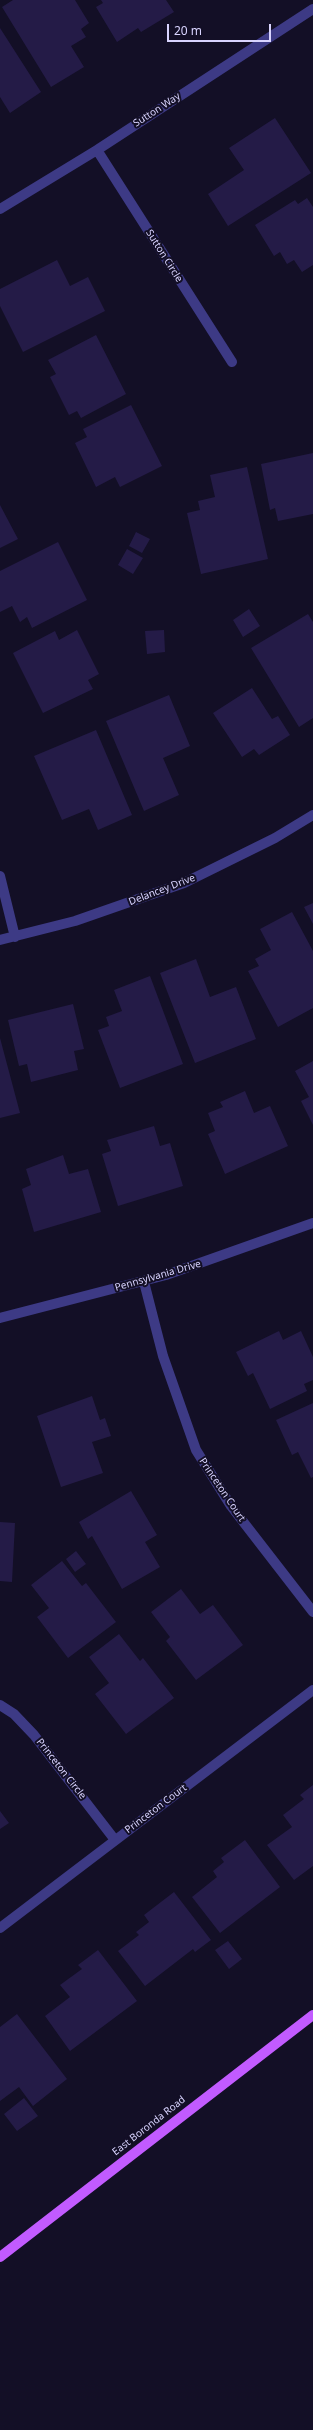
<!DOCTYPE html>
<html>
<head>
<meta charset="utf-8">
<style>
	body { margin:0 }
	#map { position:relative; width:313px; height:2430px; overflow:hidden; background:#130f26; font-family:"Noto Sans",sans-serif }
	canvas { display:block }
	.scale { position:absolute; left:167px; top:24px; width:104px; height:18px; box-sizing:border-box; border:2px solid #d9d4ff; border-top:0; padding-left:5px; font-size:12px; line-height:14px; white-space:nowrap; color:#d9d4ff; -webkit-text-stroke:3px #130f26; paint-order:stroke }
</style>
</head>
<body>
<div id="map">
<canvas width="313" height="2430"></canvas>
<div class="scale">20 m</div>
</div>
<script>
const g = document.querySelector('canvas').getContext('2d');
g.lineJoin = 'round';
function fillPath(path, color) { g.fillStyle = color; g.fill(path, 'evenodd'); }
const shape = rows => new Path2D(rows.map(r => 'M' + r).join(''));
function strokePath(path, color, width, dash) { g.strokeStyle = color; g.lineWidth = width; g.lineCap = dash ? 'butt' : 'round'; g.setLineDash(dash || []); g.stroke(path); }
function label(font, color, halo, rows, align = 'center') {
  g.font = font + ' "Noto Sans",sans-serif'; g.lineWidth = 4; g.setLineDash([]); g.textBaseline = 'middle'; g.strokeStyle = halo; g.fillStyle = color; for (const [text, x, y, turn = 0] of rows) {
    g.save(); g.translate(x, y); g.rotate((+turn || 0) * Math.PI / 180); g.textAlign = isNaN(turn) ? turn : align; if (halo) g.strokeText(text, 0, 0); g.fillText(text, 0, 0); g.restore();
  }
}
const building = shape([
	[13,0,75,0,89,23,81,29,86,37,71,46,84,67,51,87,2,7],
	[101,0,166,0,174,12,141,32,138,28,117,42,96,7,103,3],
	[0,28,41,92,10,113,0,97],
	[275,118,311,173,228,226,208,194,244,170,229,148],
	[307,198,313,207,313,265,302,272,294,260,287,264,280,252,274,256,255,225,295,200,298,204],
	[57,260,70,286,88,277,105,311,23,352,0,306,0,289],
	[96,335,126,394,81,418,77,411,69,415,50,377,56,374,48,360],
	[131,405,162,466,120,487,115,477,96,487,75,443,87,437,83,429],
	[313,453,313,514,278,521,275,508,270,510,261,464],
	[247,467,268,559,201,574,187,513,200,510,198,501,215,497,210,475],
	[0,505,18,539,0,548],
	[136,532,150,539,142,553,129,546],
	[58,542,87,600,32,628,27,617,20,622,12,606,0,612,0,571],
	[127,549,143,558,133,574,118,565],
	[249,609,260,626,243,637,233,620],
	[308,614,313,622,313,718,299,727,251,648],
	[77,630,99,674,88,680,93,689,43,713,13,653,55,631,59,640],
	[164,630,165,652,147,654,145,631],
	[252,688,272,719,278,716,290,735,259,755,254,749,242,757,213,713],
	[169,695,190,746,163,758,179,795,144,811,106,721],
	[96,730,132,815,98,830,89,809,62,820,34,756],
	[313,903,313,924,304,907],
	[292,912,313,951,313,1008,278,1027,248,971,259,966,255,959,271,950,260,929],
	[196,959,210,997,236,987,256,1039,195,1063,160,973],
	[150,976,183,1064,120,1088,98,1030,109,1026,106,1017,122,1011,114,990],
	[73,1004,84,1049,74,1051,78,1070,31,1082,27,1064,19,1066,8,1020],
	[0,1038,20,1113,0,1118],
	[313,1061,313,1125,301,1101,309,1097,295,1071],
	[245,1091,254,1113,270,1106,288,1146,225,1174,208,1134,215,1131,208,1113,223,1107,220,1102],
	[154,1126,160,1146,170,1143,183,1186,118,1206,102,1154,111,1151,107,1140],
	[63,1155,69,1174,88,1169,101,1212,34,1232,22,1189,31,1185,26,1169],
	[279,1331,283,1340,301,1331,313,1357,313,1380,304,1384,307,1391,270,1409,253,1373,248,1376,236,1352],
	[92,1396,100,1420,105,1418,111,1436,92,1442,103,1473,61,1487,37,1416],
	[313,1403,313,1477,311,1478,298,1452,292,1455,276,1420],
	[131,1491,157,1535,145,1542,160,1567,122,1589,92,1536,88,1539,79,1522],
	[0,1522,15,1523,12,1582,0,1581],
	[76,1551,86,1564,75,1572,66,1559],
	[62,1561,82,1586,86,1583,116,1622,68,1658,37,1617,49,1608,31,1585],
	[181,1589,200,1614,213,1605,243,1645,196,1680,166,1641,170,1637,151,1612],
	[119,1634,140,1661,143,1658,174,1698,126,1734,95,1694,109,1683,89,1657],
	[313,1785,313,1866,294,1880,267,1845,292,1827,283,1815,304,1799,300,1795],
	[0,1811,9,1823,0,1829],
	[245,1840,280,1887,220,1933,192,1897,217,1877,213,1871,224,1862,221,1858],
	[174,1892,211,1940,195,1952,193,1949,145,1986,118,1951,139,1935,136,1932,149,1922,144,1915],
	[228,1941,242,1959,229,1969,215,1950],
	[98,1950,137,2001,70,2051,45,2016,70,1997,60,1985,82,1969,78,1965],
	[17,2014,67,2079,33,2106,19,2087,0,2101,0,2027],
	[24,2098,38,2116,17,2131,4,2114]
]);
const minor = shape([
	[97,150,232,362],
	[0,209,97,150,313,9],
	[0,876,15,937],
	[0,940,75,921,184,883,275,838,313,815],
	[144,1282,163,1356,196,1450,231,1506,313,1612],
	[0,1318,166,1275,313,1223],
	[0,1705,14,1714,34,1735,115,1840],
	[0,1928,313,1690]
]);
const major = shape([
	[0,2257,313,2015]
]);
const streetNames = [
	["Sutton Way",157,110,-33],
	["Sutton Circle",164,256,58],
	["Delancey Drive",162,890,-21],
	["Pennsylvania Drive",158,1276,-16],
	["Princeton Court",222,1490,56],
	["Princeton Circle",61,1769,52],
	["Princeton Court",156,1809,-37],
	["East Boronda Road",149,2126,-38]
];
fillPath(building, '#241b47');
strokePath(minor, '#3d3a85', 10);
strokePath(major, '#c25bff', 10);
label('10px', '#d9d4ff', '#130f26', streetNames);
</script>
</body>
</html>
